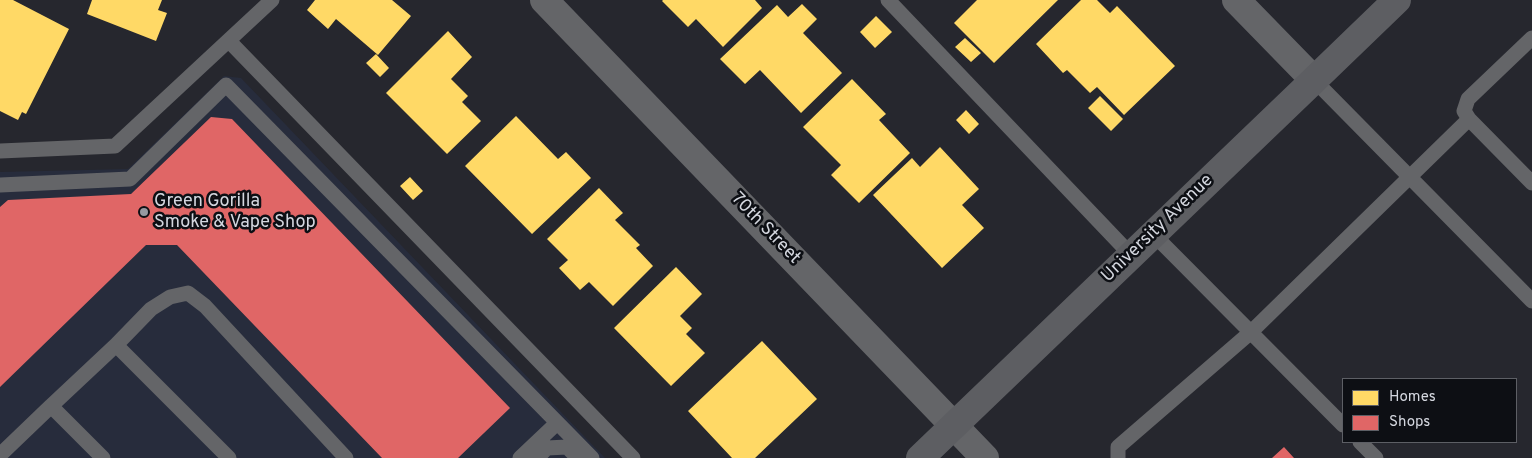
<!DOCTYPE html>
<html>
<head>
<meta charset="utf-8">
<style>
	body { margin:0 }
	#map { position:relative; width:1532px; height:458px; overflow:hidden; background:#26272e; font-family:Overpass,sans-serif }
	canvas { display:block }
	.legend { position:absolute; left:1342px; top:378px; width:175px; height:65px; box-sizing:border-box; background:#0d0f14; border:1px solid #5d5f65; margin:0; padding:6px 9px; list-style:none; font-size:15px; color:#d4d7df }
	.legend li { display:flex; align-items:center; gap:10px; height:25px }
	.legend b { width:25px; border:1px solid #5d5f65 }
</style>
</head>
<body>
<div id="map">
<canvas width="1532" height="458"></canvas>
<ul class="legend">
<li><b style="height:14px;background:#ffd966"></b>Homes</li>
<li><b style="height:14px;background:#e06666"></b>Shops</li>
</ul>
</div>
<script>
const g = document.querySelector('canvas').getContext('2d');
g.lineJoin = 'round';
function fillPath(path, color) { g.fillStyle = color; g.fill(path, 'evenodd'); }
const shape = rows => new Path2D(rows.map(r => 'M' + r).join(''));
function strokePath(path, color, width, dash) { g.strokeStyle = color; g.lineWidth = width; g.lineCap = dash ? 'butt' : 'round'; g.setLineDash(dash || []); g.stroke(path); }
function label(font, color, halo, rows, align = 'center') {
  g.font = font + ' Overpass,sans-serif'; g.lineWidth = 5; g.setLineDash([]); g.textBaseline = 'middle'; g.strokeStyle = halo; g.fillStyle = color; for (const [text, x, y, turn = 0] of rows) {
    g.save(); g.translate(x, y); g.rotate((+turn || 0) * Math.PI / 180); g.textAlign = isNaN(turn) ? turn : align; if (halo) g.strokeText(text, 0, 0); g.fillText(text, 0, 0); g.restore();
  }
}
const built = shape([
	[224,76,241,78,605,458,0,458,0,172,128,169]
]);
const homes = shape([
	[0,0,13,0,69,29,26,114,22,112,18,120,0,111],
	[92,0,162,0,158,10,167,13,156,41,87,14],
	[315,0,392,0,411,16,378,55,336,19,328,29,307,10],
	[663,0,755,0,762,8,723,47,696,19,688,27,662,1],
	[977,0,1058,0,994,63,954,23],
	[1081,0,1097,0,1110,13,1117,6,1175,66,1124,115,1097,87,1090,93,1067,70,1063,73,1036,44],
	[802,4,817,19,803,33,842,73,801,113,760,70,745,84,720,59,777,5,788,17],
	[876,16,892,32,875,48,860,32],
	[448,31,472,57,451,79,468,96,462,102,481,121,447,154,386,93],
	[965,38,981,53,971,62,955,47],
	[376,54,389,68,380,77,366,63],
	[852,79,886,114,879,120,910,153,859,203,831,175,841,165,803,127],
	[1100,96,1123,119,1111,131,1088,108],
	[966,110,979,124,969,134,956,120],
	[516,116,558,159,566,152,591,178,532,234,465,166],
	[940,147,979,189,962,205,984,228,942,268,873,195,912,158,920,167],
	[410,177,423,191,413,200,400,186],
	[599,188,623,213,615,220,640,245,636,248,653,266,613,306,589,282,580,290,559,268,568,260,547,239],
	[676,267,702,294,680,316,692,328,686,334,705,353,671,386,614,328],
	[762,341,817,399,755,458,732,458,688,411]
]);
const shops = shape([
	[211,117,232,119,510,408,458,458,382,458,177,245,146,245,0,387,0,207,8,200,131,194],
	[1284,447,1294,458,1272,458]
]);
const service = shape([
	[888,0,1131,255],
	[1532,38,1468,99,1464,111,1469,119,1532,183],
	[229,41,633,458],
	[1314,80,1532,301],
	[0,151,115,146,272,0],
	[0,185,130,179,226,85,592,458],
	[1153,234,1343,425],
	[116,345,229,458],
	[51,406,116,345,151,309,170,297,188,293,205,306,346,458],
	[1360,442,1376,458],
	[0,455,51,406,103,458],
	[520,458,557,423],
	[537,458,547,448,567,447,578,458],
	[1118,458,1118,447,1251,332,1469,119]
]);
const minor = shape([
	[544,0,985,458],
	[1236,0,1314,80]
]);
const secondary = shape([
	[920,458,1314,80,1397,0]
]);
const markers = [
	[144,212,5,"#9799a1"]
];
const poiNames = [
	["Green Gorilla",154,202],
	["Smoke & Vape Shop",154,223]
];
const streetNames = [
	["70th Street",765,229,46],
	["University Avenue",1158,229,-44]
];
fillPath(built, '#272c3c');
fillPath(homes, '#ffd966');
fillPath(shops, '#e06666');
strokePath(service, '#646568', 15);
strokePath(minor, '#646568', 28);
strokePath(secondary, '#5d5e62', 28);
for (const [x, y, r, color] of markers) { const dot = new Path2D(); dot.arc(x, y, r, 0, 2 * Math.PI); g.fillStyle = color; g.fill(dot); strokePath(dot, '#0d0f14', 2); }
label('18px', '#d4d7df', '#0d0f14', poiNames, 'left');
label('18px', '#d4d7df', '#0d0f14', streetNames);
</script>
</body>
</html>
